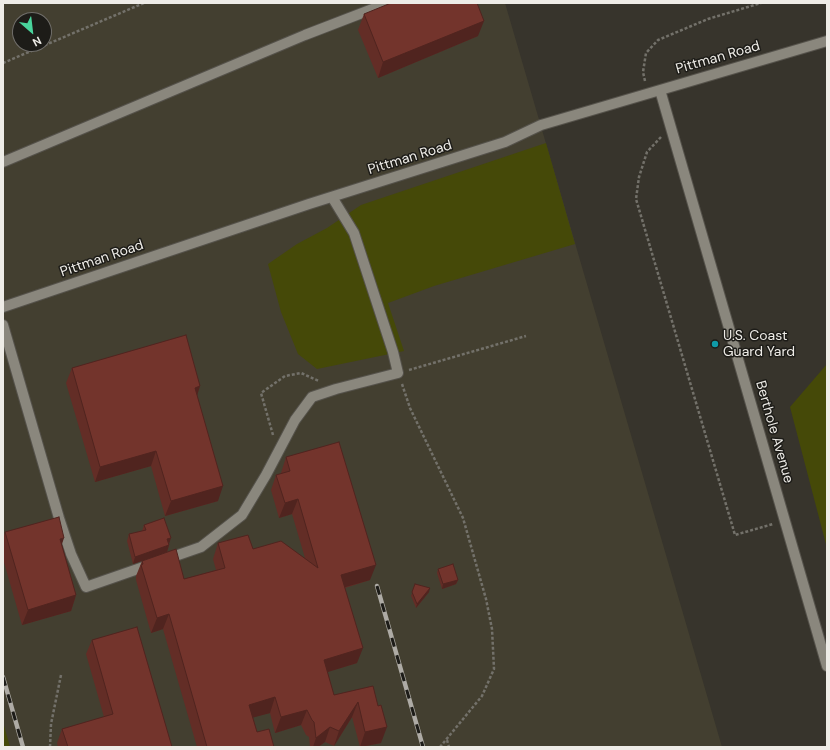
<!DOCTYPE html>
<html>
<head>
<meta charset="utf-8">
<style>
	body { margin:0 }
	#map { position:relative; width:830px; height:750px; overflow:hidden; background:#37342c; font-family:"DM Sans",sans-serif }
	canvas { display:block }
	.frame { position:absolute; inset:0; border:4px solid #eeece7; pointer-events:none }
	.north { position:absolute; left:12px; top:12px; width:40px; height:40px; box-sizing:border-box; background:#1d1c18; border:1px solid #716f6b; border-radius:50%; rotate:152deg; font-size:11px; font-weight:700; line-height:16px; text-align:center; color:#eeece7 }
	.north::after { content:''; display:block; margin:auto; width:14px; height:18px; background:#49d49c; clip-path:polygon(50% 0,100% 100%,50% 72%,0 100%) }
</style>
</head>
<body>
<div id="map">
<canvas width="830" height="750"></canvas>
<div class="frame"></div>
<div class="north">N</div>
</div>
<script>
const g = document.querySelector('canvas').getContext('2d');
g.lineJoin = 'round';
function fillPath(path, color) { g.fillStyle = color; g.fill(path, 'evenodd'); }
const shape = rows => new Path2D(rows.map(r => 'M' + r).join(''));
function strokePath(path, color, width, dash) { g.strokeStyle = color; g.lineWidth = width; g.lineCap = dash ? 'butt' : 'round'; g.setLineDash(dash || []); g.stroke(path); }
function label(font, color, halo, rows, align = 'center') {
  g.font = font + ' "DM Sans",sans-serif'; g.lineWidth = 3; g.setLineDash([]); g.textBaseline = 'middle'; g.strokeStyle = halo; g.fillStyle = color; for (const [text, x, y, turn = 0] of rows) {
    g.save(); g.translate(x, y); g.rotate((+turn || 0) * Math.PI / 180); g.textAlign = isNaN(turn) ? turn : align; if (halo) g.strokeText(text, 0, 0); g.fillText(text, 0, 0); g.restore();
  }
}
const built = shape([
	[3,3,505,3,722,747,3,747],
	[20,20,44,20,44,44,20,44]
]);
const green = shape([
	[546,143,575,244,434,286,388,303,404,351,317,369,298,354,281,312,268,264,297,244,327,228,361,205],
	[827,364,827,548,790,407],
	[3,722,10,747,3,747]
]);
const path = shape([
	[3,63,144,3],
	[645,81,643,72,646,53,658,40,708,19,761,3],
	[661,137,647,152,639,177,636,199,735,535,773,524],
	[409,370,526,336],
	[402,384,410,408,463,518,486,599,492,629,494,669,482,696,440,747],
	[273,435,261,393,285,376,301,373,319,381],
	[447,740,449,747],
	[50,747,51,724,61,675]
]);
const minor = shape([
	[660,90,827,666],
	[3,162,305,35,388,3],
	[3,307,309,204,505,142,541,125,827,41],
	[3,325,59,518,71,554,86,587,201,547,242,515,266,475,295,420,312,397,336,389,398,373,393,352,354,233,332,197]
]);
const rail = shape([
	[377,586,423,747],
	[3,677,23,747]
]);
const wall = shape([
	[364,14,478,36,378,78,358,30],
	[72,368,200,386,197,394,218,501,165,516,151,466,95,482,66,383],
	[286,457,370,580,345,588,357,663,327,672,334,695,373,686,381,743,360,747,352,717,334,746,325,742,318,747,310,747,309,737,306,735,301,725,275,733,270,713,253,717,257,732,274,747,197,747,163,629,151,633,136,580,136,576,142,561,184,579,216,570,213,559,218,543,305,558,292,514,279,518,271,490,276,475,281,474,281,473],
	[144,525,169,544,169,545,167,552,133,564,127,541,129,534,142,531],
	[5,532,62,545,76,595,71,611,22,625,3,559,3,539],
	[438,569,458,580,456,584,442,589,437,573],
	[415,584,429,592,416,608,411,596],
	[92,640,172,747,58,747,57,743,62,729,104,717,86,654]
]);
const shadedWall = shape([
	[484,21,478,36,378,78,383,62],
	[200,386,195,402,195,388],
	[156,451,151,466,95,482,100,467],
	[223,486,218,501,165,516,171,501],
	[298,499,292,514,279,518,285,503],
	[64,538,59,553,60,539],
	[171,538,169,544,167,539],
	[169,545,167,552,133,564,135,557],
	[376,565,370,580,335,590,341,575],
	[458,580,456,584,442,589,443,584],
	[430,588,429,592,416,608,417,604],
	[76,595,71,611,22,625,28,610],
	[169,614,163,629,151,633,157,618],
	[363,648,357,663,318,675,324,660],
	[275,697,270,713,244,720,249,705],
	[358,702,352,717,334,746,339,731],
	[307,710,301,725,275,733,281,717],
	[330,727,325,742,318,747,313,747,316,738],
	[387,727,381,743,360,747,365,732]
]);
const building = shape([
	[391,3,477,3,484,21,383,62,364,14,391,3],
	[186,335,200,386,195,388,223,486,171,501,156,451,100,467,72,368,186,335],
	[339,442,376,565,341,575,363,648,324,660,334,695,373,686,378,706,381,705,387,727,365,732,358,702,339,731,330,727,316,738,314,722,312,720,307,710,281,717,275,697,249,705,257,732,269,729,274,747,207,747,169,614,157,618,141,565,143,564,142,561,176,549,184,579,225,568,218,543,248,535,253,549,281,541,318,568,298,499,285,503,276,475,290,471,286,457,339,442],
	[59,517,64,538,60,539,76,595,28,610,5,532,59,517],
	[164,518,171,538,167,539,169,545,135,557,129,534,146,530,144,525,164,518],
	[453,564,458,580,443,584,438,569,453,564],
	[415,584,430,588,417,604,412,592,415,584],
	[137,627,172,747,68,747,62,729,113,714,92,640,137,627]
]);
const markers = [
	[715,344,4,"#0f9aa8"]
];
const streetNames = [
	["Pittman Road",718,58,-16],
	["Pittman Road",410,158,-17],
	["Pittman Road",102,259,-19],
	["Berthole Avenue",774,432,74]
];
const poiNames = [
	["U.S. Coast",723,336],
	["Guard Yard",723,352]
];
fillPath(built, '#433f30');
fillPath(green, '#454908');
strokePath(minor, '#55524b', 12);
strokePath(path, '#73716a', 2.5, [3, 2]);
strokePath(minor, '#8a877d', 10);
strokePath(rail, '#aeaba5', 4.5);
strokePath(rail, '#1d1c18', 3, [9]);
fillPath(wall, '#632d26');
fillPath(shadedWall, '#50241f');
fillPath(building, '#73342c');
strokePath(building, '#50241f', 1);
for (const [x, y, r, color] of markers) { const dot = new Path2D(); dot.arc(x, y, r, 0, 2 * Math.PI); g.fillStyle = color; g.fill(dot); strokePath(dot, '#1d1c18', 1.5); }
label('14px', '#eeece7', '#1d1c18', streetNames);
label('14px', '#eeece7', '#1d1c18', poiNames, 'left');
</script>
</body>
</html>
